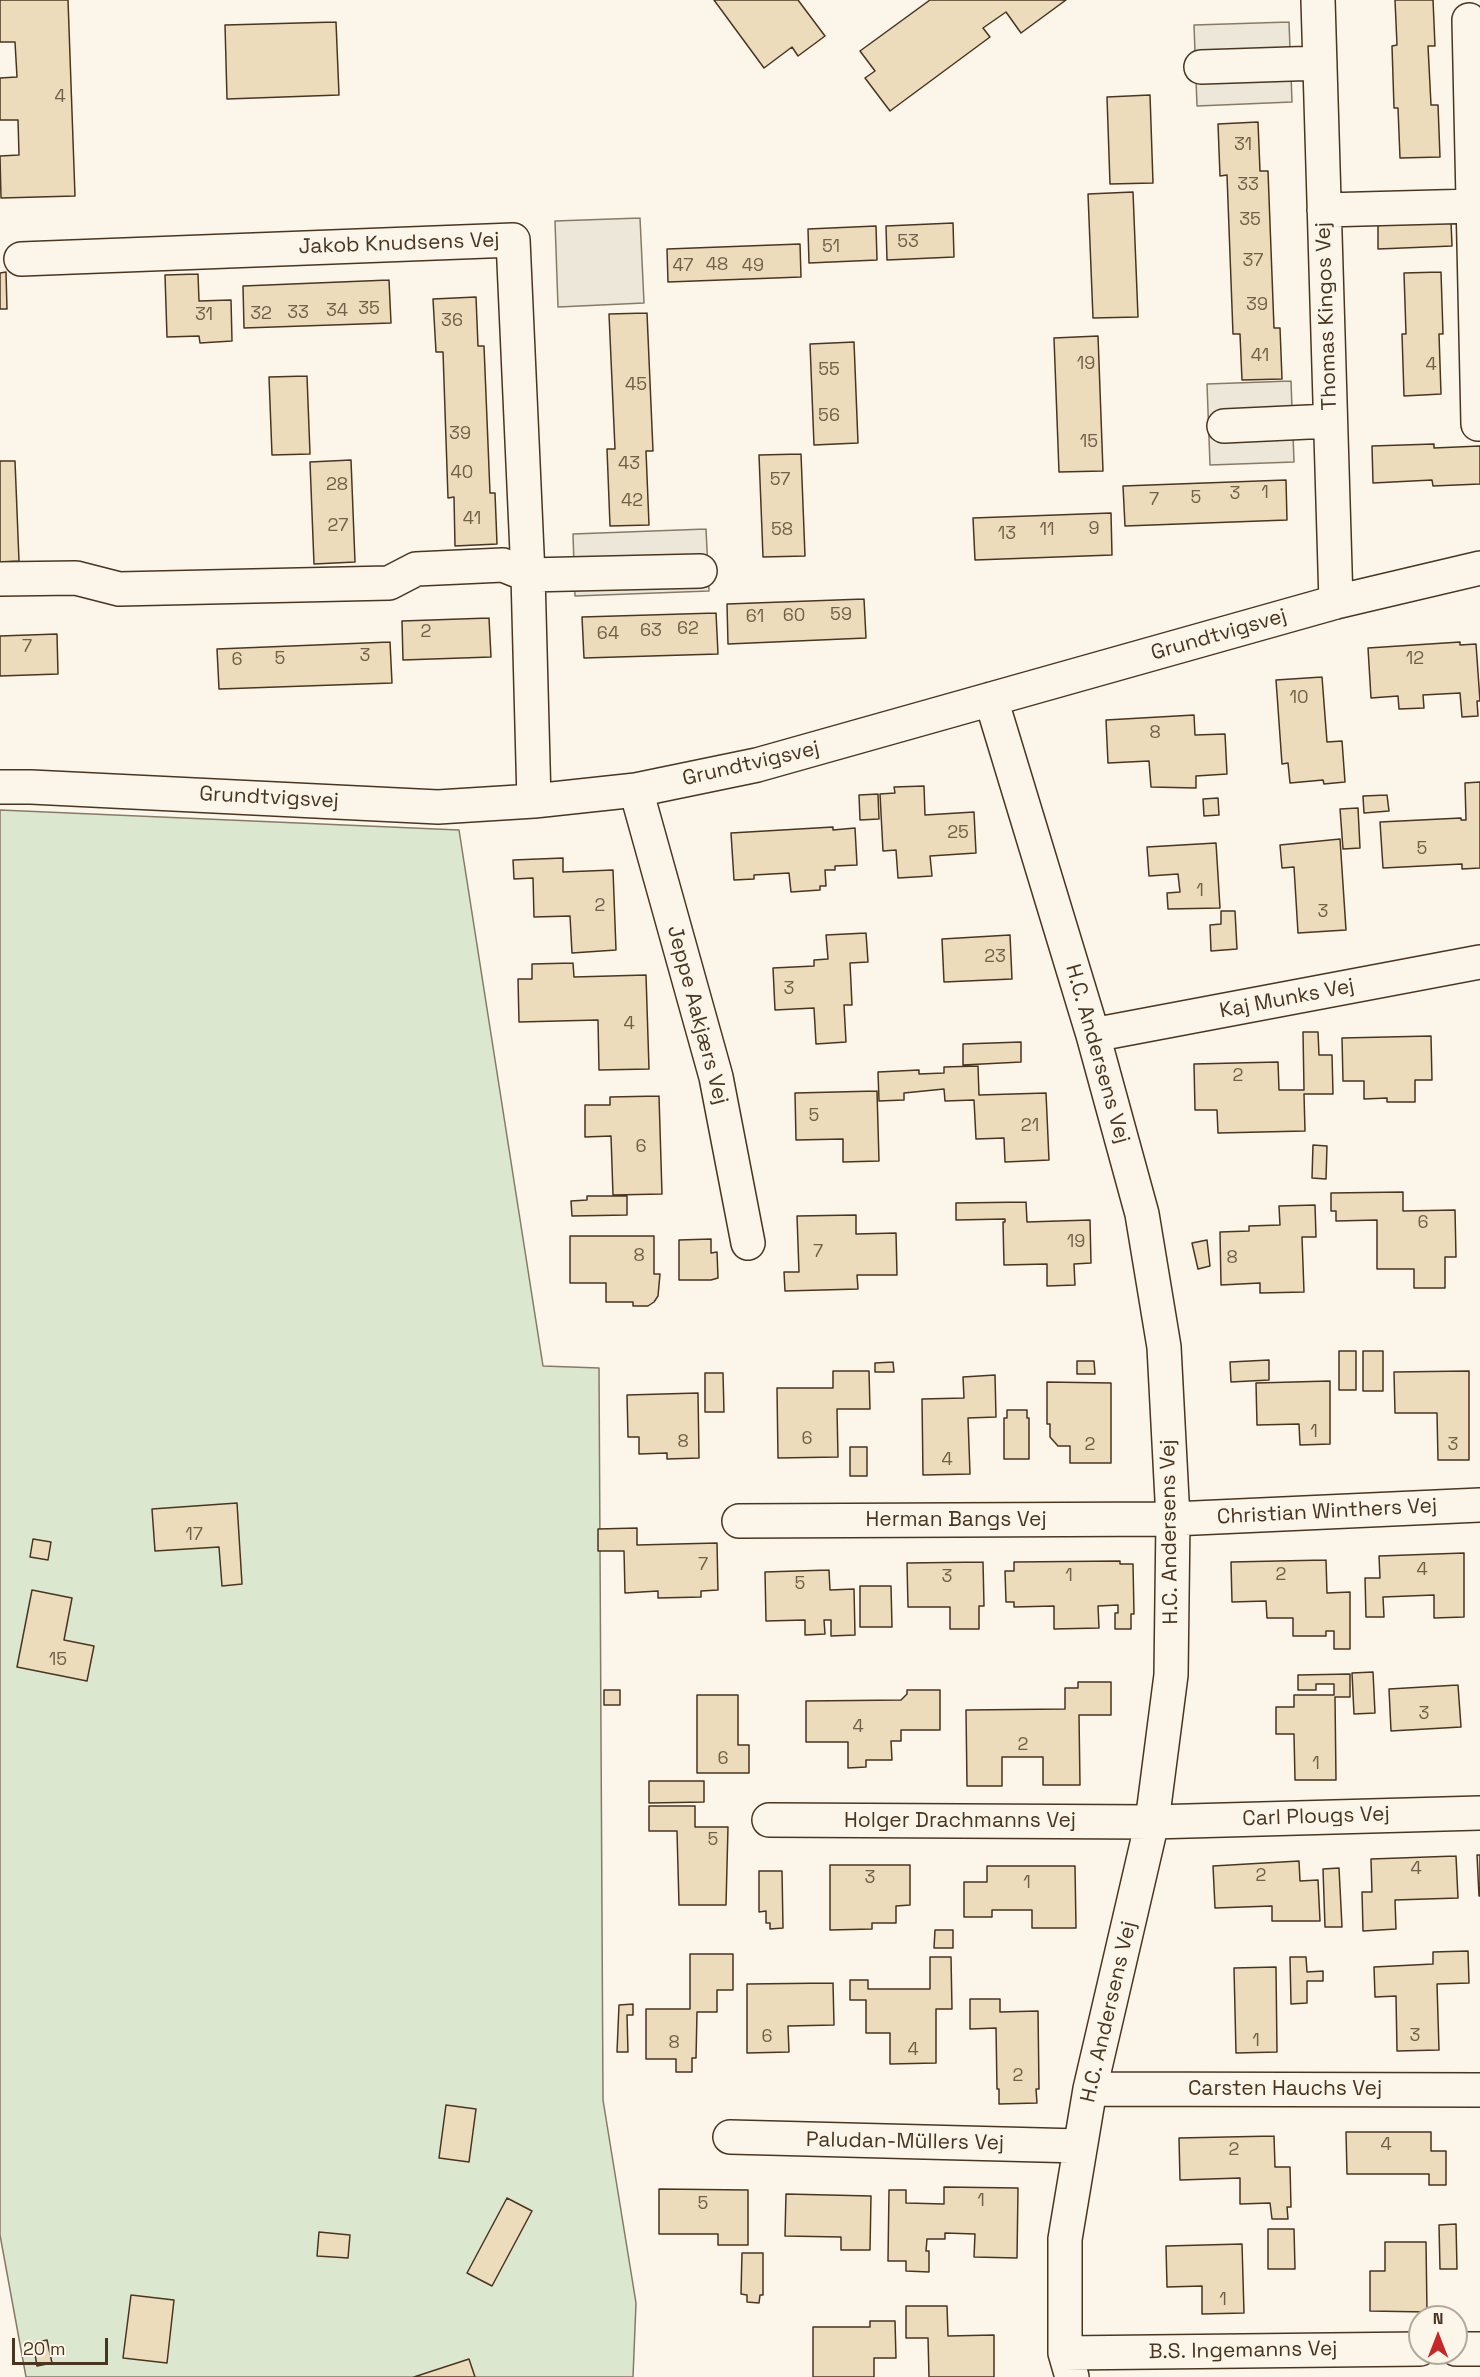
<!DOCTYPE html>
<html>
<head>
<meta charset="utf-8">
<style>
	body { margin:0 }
	#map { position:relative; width:1480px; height:2377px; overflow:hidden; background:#fbf6e9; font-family:"Space Grotesk",sans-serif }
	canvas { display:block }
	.north { position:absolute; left:1408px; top:2305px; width:60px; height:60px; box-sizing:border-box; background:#fbf6e9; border:2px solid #b4a999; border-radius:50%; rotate:0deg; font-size:16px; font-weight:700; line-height:24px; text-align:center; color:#4a3520 }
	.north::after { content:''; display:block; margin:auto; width:21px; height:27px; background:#c62828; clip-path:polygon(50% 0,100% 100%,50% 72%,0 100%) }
	.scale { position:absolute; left:12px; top:2338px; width:96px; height:27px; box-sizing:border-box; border:3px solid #4a3520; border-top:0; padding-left:8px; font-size:18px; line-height:21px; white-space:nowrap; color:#4a3520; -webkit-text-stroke:4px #fbf6e9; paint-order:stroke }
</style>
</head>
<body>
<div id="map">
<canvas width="1480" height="2377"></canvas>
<div class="north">N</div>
<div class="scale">20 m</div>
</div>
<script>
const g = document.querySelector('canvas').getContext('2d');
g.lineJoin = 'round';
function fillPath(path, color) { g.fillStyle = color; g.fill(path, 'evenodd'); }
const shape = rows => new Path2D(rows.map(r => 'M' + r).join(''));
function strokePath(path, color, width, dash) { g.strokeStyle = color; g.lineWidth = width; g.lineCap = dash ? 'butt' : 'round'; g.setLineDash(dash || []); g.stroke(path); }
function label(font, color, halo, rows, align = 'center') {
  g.font = font + ' "Space Grotesk",sans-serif'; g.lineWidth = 4.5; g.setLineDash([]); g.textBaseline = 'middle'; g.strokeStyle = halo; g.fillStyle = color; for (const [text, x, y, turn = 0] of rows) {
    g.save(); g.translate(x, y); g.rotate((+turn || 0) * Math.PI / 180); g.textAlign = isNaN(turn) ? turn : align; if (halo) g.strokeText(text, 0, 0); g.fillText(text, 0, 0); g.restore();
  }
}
const green = shape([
	[0,810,459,830,543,1366,599,1368,603,2100,636,2303,633,2377,26,2377,0,2235,0,810]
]);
const parking = shape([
	[1289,22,1292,102,1197,106,1194,25,1289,22],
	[640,218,644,303,558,307,555,221,640,218],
	[1291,381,1294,462,1210,465,1207,384,1291,381],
	[706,529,709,591,575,596,573,534,706,529]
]);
const building = shape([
	[0,0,68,0,75,196,1,198,0,156,19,155,18,120,0,120,0,78,17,77,15,42,0,42,0,0],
	[714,0,798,0,825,36,798,56,792,47,764,68,714,0],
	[930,0,1066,0,1021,33,1006,12,983,28,990,37,890,111,865,78,875,71,860,51,930,0],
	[1395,0,1433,0,1435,46,1428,46,1431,105,1438,105,1440,157,1400,158,1398,108,1394,108,1392,46,1397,45,1395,0],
	[336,22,339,95,227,99,225,25,336,22],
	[1150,95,1153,183,1110,184,1107,97,1150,95],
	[1258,122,1260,171,1268,171,1274,328,1280,328,1282,379,1242,380,1240,334,1233,334,1227,175,1220,176,1218,124,1258,122],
	[1133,192,1138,317,1093,318,1088,194,1133,192],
	[1451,222,1452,246,1378,249,1378,225,1451,222],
	[953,223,954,257,887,260,886,226,953,223],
	[876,226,877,260,809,263,808,229,876,226],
	[800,244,801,277,668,282,667,249,800,244],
	[6,272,7,309,0,309,0,273,6,272],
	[1441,272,1443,334,1439,334,1441,394,1404,396,1402,334,1406,334,1404,273,1441,272],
	[198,274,199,301,231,300,232,341,200,343,199,336,167,337,165,275,198,274],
	[389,280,391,323,244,328,243,286,389,280],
	[476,297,478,346,484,346,490,493,495,493,497,544,455,546,454,497,448,498,443,352,436,352,433,299,476,297],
	[647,313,653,451,646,451,649,525,610,526,607,449,615,449,609,314,647,313],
	[1098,336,1103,471,1059,472,1054,338,1098,336],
	[854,342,858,443,814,445,810,344,854,342],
	[307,376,310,454,272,455,269,377,307,376],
	[1434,444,1434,448,1480,446,1480,484,1433,486,1432,480,1373,483,1372,446,1434,444],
	[801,454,805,556,763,557,759,455,801,454],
	[351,460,355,562,314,564,310,462,351,460],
	[0,461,15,461,19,561,0,562,0,461],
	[1286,480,1287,520,1125,526,1123,486,1286,480],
	[1111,513,1112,555,975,560,973,518,1111,513],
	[864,599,866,638,728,644,727,604,864,599],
	[716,613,718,654,584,658,582,617,716,613],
	[489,618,491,657,403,660,402,621,489,618],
	[57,634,58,674,0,676,0,636,57,634],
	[390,642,392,683,219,689,217,649,390,642],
	[1460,642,1460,645,1476,644,1480,701,1477,701,1478,716,1462,717,1460,693,1423,695,1424,708,1399,709,1398,696,1371,698,1368,648,1460,642],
	[1322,677,1327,742,1342,741,1345,782,1324,784,1323,780,1290,783,1288,763,1282,764,1276,680,1322,677],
	[1194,715,1195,735,1225,734,1227,774,1196,776,1196,788,1151,787,1149,761,1108,763,1106,720,1194,715],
	[1480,782,1480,868,1462,869,1462,864,1383,868,1380,822,1461,818,1461,820,1466,820,1465,783,1480,782],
	[924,786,925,815,974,812,976,853,930,856,932,876,898,878,896,850,883,851,880,794,895,793,894,787,924,786],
	[878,794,879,819,860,820,859,795,878,794],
	[1387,795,1389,811,1364,813,1363,796,1387,795],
	[1218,798,1219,815,1204,816,1203,799,1218,798],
	[1358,808,1360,848,1343,849,1340,809,1358,808],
	[833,827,833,830,855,828,857,865,835,866,835,870,825,870,826,886,820,886,820,890,791,892,789,873,754,875,754,879,734,880,731,833,833,827],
	[1340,839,1346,930,1298,933,1294,867,1282,868,1280,845,1340,839],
	[1216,843,1220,908,1168,909,1167,893,1180,892,1178,874,1149,876,1147,847,1216,843],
	[563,858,563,872,613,870,616,950,572,953,570,916,534,917,533,878,514,879,513,860,563,858],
	[1221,911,1235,911,1237,949,1211,951,1210,925,1221,924,1221,911],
	[866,933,868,962,850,963,852,1005,844,1005,846,1042,816,1044,814,1008,775,1010,773,968,814,966,814,960,828,959,826,935,866,933],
	[1010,935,1012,979,944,982,942,939,1010,935],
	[573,963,574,977,646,975,649,1069,599,1070,598,1020,519,1022,518,979,532,979,532,964,573,963],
	[1303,1032,1318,1032,1319,1055,1332,1055,1333,1094,1304,1094,1305,1131,1218,1133,1217,1110,1195,1110,1194,1064,1278,1062,1279,1090,1304,1090,1303,1032],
	[1431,1036,1432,1080,1415,1080,1415,1102,1387,1102,1387,1098,1364,1099,1364,1081,1343,1081,1342,1038,1431,1036],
	[1021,1042,1021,1062,963,1065,963,1044,1021,1042],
	[978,1066,979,1095,1046,1093,1049,1160,1005,1162,1004,1138,976,1139,974,1100,945,1101,944,1089,904,1093,904,1100,879,1101,878,1072,919,1070,919,1074,944,1073,944,1067,978,1066],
	[877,1091,879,1161,843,1162,843,1139,796,1140,795,1093,877,1091],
	[659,1096,662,1194,613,1195,611,1136,585,1137,585,1105,610,1105,610,1097,659,1096],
	[1313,1145,1327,1146,1326,1179,1312,1178,1313,1145],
	[1403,1192,1403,1211,1455,1210,1456,1257,1445,1257,1445,1288,1414,1288,1414,1269,1377,1269,1377,1220,1336,1221,1336,1211,1331,1211,1331,1193,1403,1192],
	[587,1196,627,1196,627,1215,572,1216,571,1201,587,1200,587,1196],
	[1026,1202,1027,1222,1090,1220,1091,1263,1074,1264,1075,1285,1047,1286,1047,1264,1004,1265,1003,1222,1005,1222,1005,1219,956,1220,956,1203,1026,1202],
	[1315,1205,1316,1237,1302,1237,1304,1292,1260,1293,1260,1283,1221,1285,1220,1232,1249,1231,1249,1226,1280,1225,1279,1206,1315,1205],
	[856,1215,856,1234,896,1233,897,1275,857,1275,858,1289,785,1291,784,1272,799,1272,797,1216,856,1215],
	[570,1236,654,1236,654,1274,660,1274,658,1296,654,1302,648,1306,633,1306,633,1302,606,1302,606,1283,570,1283,570,1236],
	[711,1239,711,1253,717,1252,718,1278,711,1280,679,1280,679,1240,711,1239],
	[1207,1240,1210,1266,1198,1269,1192,1243,1207,1240],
	[1339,1351,1356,1351,1356,1390,1339,1390,1339,1351],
	[1363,1351,1383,1351,1383,1391,1363,1391,1363,1351],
	[1269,1360,1269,1380,1231,1382,1230,1362,1269,1360],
	[1077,1361,1094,1361,1095,1374,1077,1374,1077,1361],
	[893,1362,894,1372,875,1372,875,1363,893,1362],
	[833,1371,869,1371,870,1409,837,1409,838,1457,778,1458,777,1388,833,1388,833,1371],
	[1469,1371,1469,1460,1438,1460,1437,1413,1395,1413,1394,1372,1469,1371],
	[705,1373,723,1373,724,1412,705,1412,705,1373],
	[995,1375,996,1417,968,1418,970,1474,923,1475,922,1399,964,1398,963,1377,995,1375],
	[1330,1381,1330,1444,1300,1445,1299,1424,1257,1425,1256,1383,1330,1381],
	[1047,1382,1111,1383,1111,1463,1070,1463,1070,1446,1058,1446,1050,1437,1050,1424,1047,1424,1047,1382],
	[698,1393,699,1458,667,1459,667,1453,639,1454,639,1437,628,1437,627,1395,698,1393],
	[1007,1410,1027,1410,1027,1418,1029,1418,1029,1459,1004,1459,1004,1418,1007,1418,1007,1410],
	[850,1447,867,1447,867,1476,850,1476,850,1447],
	[237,1503,242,1584,222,1586,219,1547,155,1551,152,1509,237,1503],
	[637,1528,637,1545,717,1543,718,1590,701,1591,701,1597,658,1598,658,1591,625,1593,624,1551,598,1551,598,1529,637,1528],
	[33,1539,51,1542,48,1560,30,1557,33,1539],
	[1464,1553,1464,1617,1434,1618,1434,1595,1383,1597,1384,1617,1366,1617,1365,1578,1380,1578,1379,1556,1464,1553],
	[1326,1560,1327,1593,1350,1592,1350,1649,1334,1649,1334,1631,1326,1631,1326,1636,1293,1636,1293,1618,1267,1618,1266,1601,1232,1602,1231,1562,1326,1560],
	[1120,1561,1120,1564,1133,1564,1134,1614,1131,1614,1131,1629,1115,1629,1115,1613,1118,1613,1118,1605,1098,1606,1099,1628,1054,1629,1054,1606,1014,1607,1014,1602,1006,1602,1005,1571,1014,1571,1014,1562,1120,1561],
	[983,1562,984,1606,979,1606,979,1629,950,1629,950,1607,908,1607,907,1563,983,1562],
	[829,1570,830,1590,854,1589,855,1635,831,1636,831,1620,824,1620,825,1634,805,1635,805,1620,766,1621,765,1572,829,1570],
	[860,1586,891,1586,892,1627,860,1627,860,1586],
	[32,1590,72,1598,64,1640,94,1646,87,1681,17,1667,32,1590],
	[1373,1672,1375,1713,1354,1714,1352,1673,1373,1672],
	[1350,1674,1350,1697,1335,1697,1336,1780,1295,1780,1294,1734,1276,1734,1276,1707,1294,1707,1294,1695,1334,1695,1334,1684,1316,1684,1316,1690,1298,1690,1298,1675,1350,1674],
	[1078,1682,1111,1682,1111,1715,1079,1715,1080,1785,1043,1785,1043,1757,1002,1757,1002,1786,967,1786,966,1710,1065,1709,1065,1688,1078,1688,1078,1682],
	[1458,1685,1461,1727,1391,1731,1389,1689,1458,1685],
	[604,1690,620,1690,620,1705,604,1705,604,1690],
	[907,1690,940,1690,940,1730,901,1730,901,1741,891,1741,892,1760,866,1760,866,1767,848,1768,848,1742,806,1742,806,1701,901,1700,907,1694,907,1690],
	[697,1695,738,1695,738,1745,749,1745,749,1773,697,1773,697,1695],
	[649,1781,704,1781,704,1802,649,1803,649,1781],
	[649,1806,695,1806,695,1827,728,1827,726,1905,679,1905,677,1831,649,1831,649,1806],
	[1477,1855,1480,1855,1480,1896,1479,1896,1477,1855],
	[1456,1856,1458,1898,1395,1900,1396,1929,1363,1931,1362,1892,1372,1892,1371,1859,1456,1856],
	[1299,1861,1300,1881,1318,1880,1320,1921,1272,1921,1272,1906,1215,1908,1213,1866,1299,1861],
	[830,1865,910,1865,910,1905,896,1906,896,1923,872,1923,872,1929,830,1930,830,1865],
	[987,1866,1075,1866,1076,1928,1032,1928,1032,1910,992,1910,992,1917,964,1917,964,1882,987,1882,987,1866],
	[1339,1868,1342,1927,1325,1927,1323,1869,1339,1868],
	[759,1871,782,1871,783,1928,770,1929,770,1923,766,1923,766,1911,759,1912,759,1871],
	[935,1930,953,1930,953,1948,934,1948,935,1930],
	[1468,1951,1469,1983,1437,1984,1439,2050,1397,2051,1396,1996,1375,1997,1374,1967,1433,1964,1433,1952,1468,1951],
	[690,1954,733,1954,733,1990,717,1990,717,2012,697,2012,696,2058,692,2058,692,2072,676,2072,676,2059,646,2059,646,2009,690,2009,690,1954],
	[930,1957,951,1957,952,2009,936,2009,936,2063,890,2064,890,2033,866,2033,866,2000,850,2000,850,1980,868,1980,868,1989,930,1989,930,1957],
	[1290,1957,1306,1957,1307,1972,1323,1971,1323,1981,1307,1981,1307,2003,1291,2004,1290,1957],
	[1276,1967,1277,2052,1236,2053,1234,1968,1276,1967],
	[833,1983,834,2025,788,2026,789,2052,747,2053,747,1984,833,1983],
	[970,1999,1000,1999,1000,2012,1038,2011,1039,2089,1036,2089,1037,2103,999,2104,999,2089,997,2089,996,2028,970,2029,970,1999],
	[633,2004,633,2015,627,2015,628,2052,617,2052,619,2005,633,2004],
	[446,2105,476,2109,469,2162,439,2158,446,2105],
	[1346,2132,1431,2132,1431,2151,1446,2151,1446,2185,1429,2185,1429,2174,1347,2174,1346,2132],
	[1274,2136,1275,2167,1290,2167,1291,2207,1287,2207,1288,2219,1272,2219,1270,2203,1240,2204,1240,2178,1180,2180,1179,2138,1274,2136],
	[944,2187,1018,2188,1017,2258,974,2257,975,2234,945,2233,945,2239,927,2239,926,2251,929,2251,929,2272,906,2271,906,2261,888,2261,889,2190,906,2190,906,2203,944,2204,944,2187],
	[659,2189,748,2190,748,2245,718,2245,718,2234,659,2234,659,2189],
	[786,2194,871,2196,870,2250,841,2250,841,2237,785,2236,786,2194],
	[507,2198,532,2211,492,2286,467,2273,507,2198],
	[1456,2224,1457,2269,1440,2269,1439,2225,1456,2224],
	[1268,2229,1294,2229,1295,2269,1268,2269,1268,2229],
	[319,2232,350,2235,348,2258,317,2256,319,2232],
	[1385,2242,1426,2242,1427,2312,1370,2311,1370,2271,1385,2271,1385,2242],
	[1242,2244,1244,2313,1202,2314,1202,2286,1167,2287,1166,2246,1242,2244],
	[742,2253,763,2253,763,2295,760,2295,759,2303,747,2302,747,2295,741,2294,742,2253],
	[131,2295,174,2300,167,2363,123,2358,131,2295],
	[906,2306,947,2306,948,2336,994,2335,994,2377,929,2377,928,2338,906,2338,906,2306],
	[870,2321,895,2321,896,2358,874,2358,874,2377,813,2377,813,2327,870,2327,870,2321],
	[47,2340,52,2363,37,2366,33,2343,47,2340],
	[469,2359,475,2377,414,2377,469,2359]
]);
const minor = shape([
	[1318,0,1336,602],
	[1469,20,1478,424],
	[1201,67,1320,63],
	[1324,210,1475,206],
	[21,259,513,240,528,575,534,801],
	[1224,426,1330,421],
	[0,579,76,578,119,589,389,583,416,569,503,565,528,575,700,571],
	[991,699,1093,1035,1142,1214,1164,1347,1173,1519,1171,1675,1152,1822,1090,2089,1065,2239,1065,2353,1072,2377],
	[0,787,31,787,438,807,534,801,636,790,757,765,1336,602,1480,568],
	[636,790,716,1077,748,1243],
	[1093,1035,1480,962],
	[739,1521,1173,1519,1480,1505],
	[769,1820,1152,1822,1480,1813],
	[1090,2089,1480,2090],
	[730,2137,1080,2146],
	[1456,2349,1480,2349],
	[1065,2353,1420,2349]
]);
const numberNames = [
	["4",60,97],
	["31",1243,145],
	["33",1248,185],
	["35",1250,220],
	["53",908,242],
	["51",831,247],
	["37",1253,261],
	["48",717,265],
	["47",683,266],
	["49",753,266],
	["39",1257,305],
	["35",369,309],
	["34",337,311],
	["33",298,313],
	["32",261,314],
	["31",204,315],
	["36",452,321],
	["41",1260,356],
	["19",1086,364],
	["4",1431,365],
	["55",829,370],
	["45",636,385],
	["56",829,416],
	["39",460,434],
	["15",1089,442],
	["43",629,464],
	["40",462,473],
	["57",780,480],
	["28",337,485],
	["1",1265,493],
	["3",1235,494],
	["5",1196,498],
	["7",1154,500],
	["42",632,501],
	["41",472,519],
	["27",338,526],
	["9",1094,529],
	["58",782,530],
	["11",1047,530],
	["13",1007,534],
	["59",841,615],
	["60",794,616],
	["61",755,617],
	["62",688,629],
	["63",651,631],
	["2",426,632],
	["64",608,634],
	["7",27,647],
	["3",365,656],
	["5",280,659],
	["12",1415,659],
	["6",237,660],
	["10",1299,698],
	["8",1155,733],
	["25",958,833],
	["5",1422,849],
	["1",1200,891],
	["2",600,906],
	["3",1323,912],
	["23",995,957],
	["3",789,989],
	["4",629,1024],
	["2",1238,1076],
	["5",814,1116],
	["21",1030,1126],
	["6",641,1147],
	["6",1423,1223],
	["19",1076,1242],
	["7",818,1252],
	["8",639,1256],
	["8",1232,1258],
	["1",1314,1432],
	["6",807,1439],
	["8",683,1442],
	["2",1090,1445],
	["3",1453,1445],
	["4",947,1460],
	["17",194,1535],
	["7",703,1565],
	["4",1422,1570],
	["2",1281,1575],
	["1",1069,1576],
	["3",947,1577],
	["5",800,1584],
	["15",58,1660],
	["3",1424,1714],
	["4",858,1727],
	["2",1023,1745],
	["6",723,1759],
	["1",1316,1764],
	["5",713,1840],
	["4",1416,1869],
	["2",1261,1876],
	["3",870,1878],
	["1",1027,1883],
	["3",1415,2036],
	["6",767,2037],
	["1",1256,2041],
	["8",674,2043],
	["4",913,2050],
	["2",1018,2076],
	["4",1386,2145],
	["2",1234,2150],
	["1",981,2201],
	["5",703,2204],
	["1",1223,2300]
];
const streetNames = [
	["Jakob Knudsens Vej",399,244,-2],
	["Thomas Kingos Vej",1327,316,-92],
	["Grundtvigsvej",1219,635,-16],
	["Grundtvigsvej",751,764,-13],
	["Grundtvigsvej",269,798,3],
	["Kaj Munks Vej",1287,999,-11],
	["Jeppe Aakjærs Vej",697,1015,75],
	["H.C. Andersens Vej",1097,1054,74],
	["Christian Winthers Vej",1327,1512,-3],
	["Herman Bangs Vej",956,1520],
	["H.C. Andersens Vej",1170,1532,-91],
	["Carl Plougs Vej",1316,1817,-2],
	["Holger Drachmanns Vej",960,1821],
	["H.C. Andersens Vej",1109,2012,-77],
	["Carsten Hauchs Vej",1285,2089],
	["Paludan-Müllers Vej",905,2142,1],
	["B.S. Ingemanns Vej",1243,2351,-1]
];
fillPath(green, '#dce7d0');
strokePath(green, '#887966', 1.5);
fillPath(parking, '#ede7d9');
strokePath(parking, '#887966', 1.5);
fillPath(building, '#ecdcbc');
strokePath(building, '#4a3520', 1.5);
strokePath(minor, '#4a3520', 36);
strokePath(minor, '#fbf6e9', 33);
label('18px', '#725f47', null, numberNames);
label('21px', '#4a3520', '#fbf6e9', streetNames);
</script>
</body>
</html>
